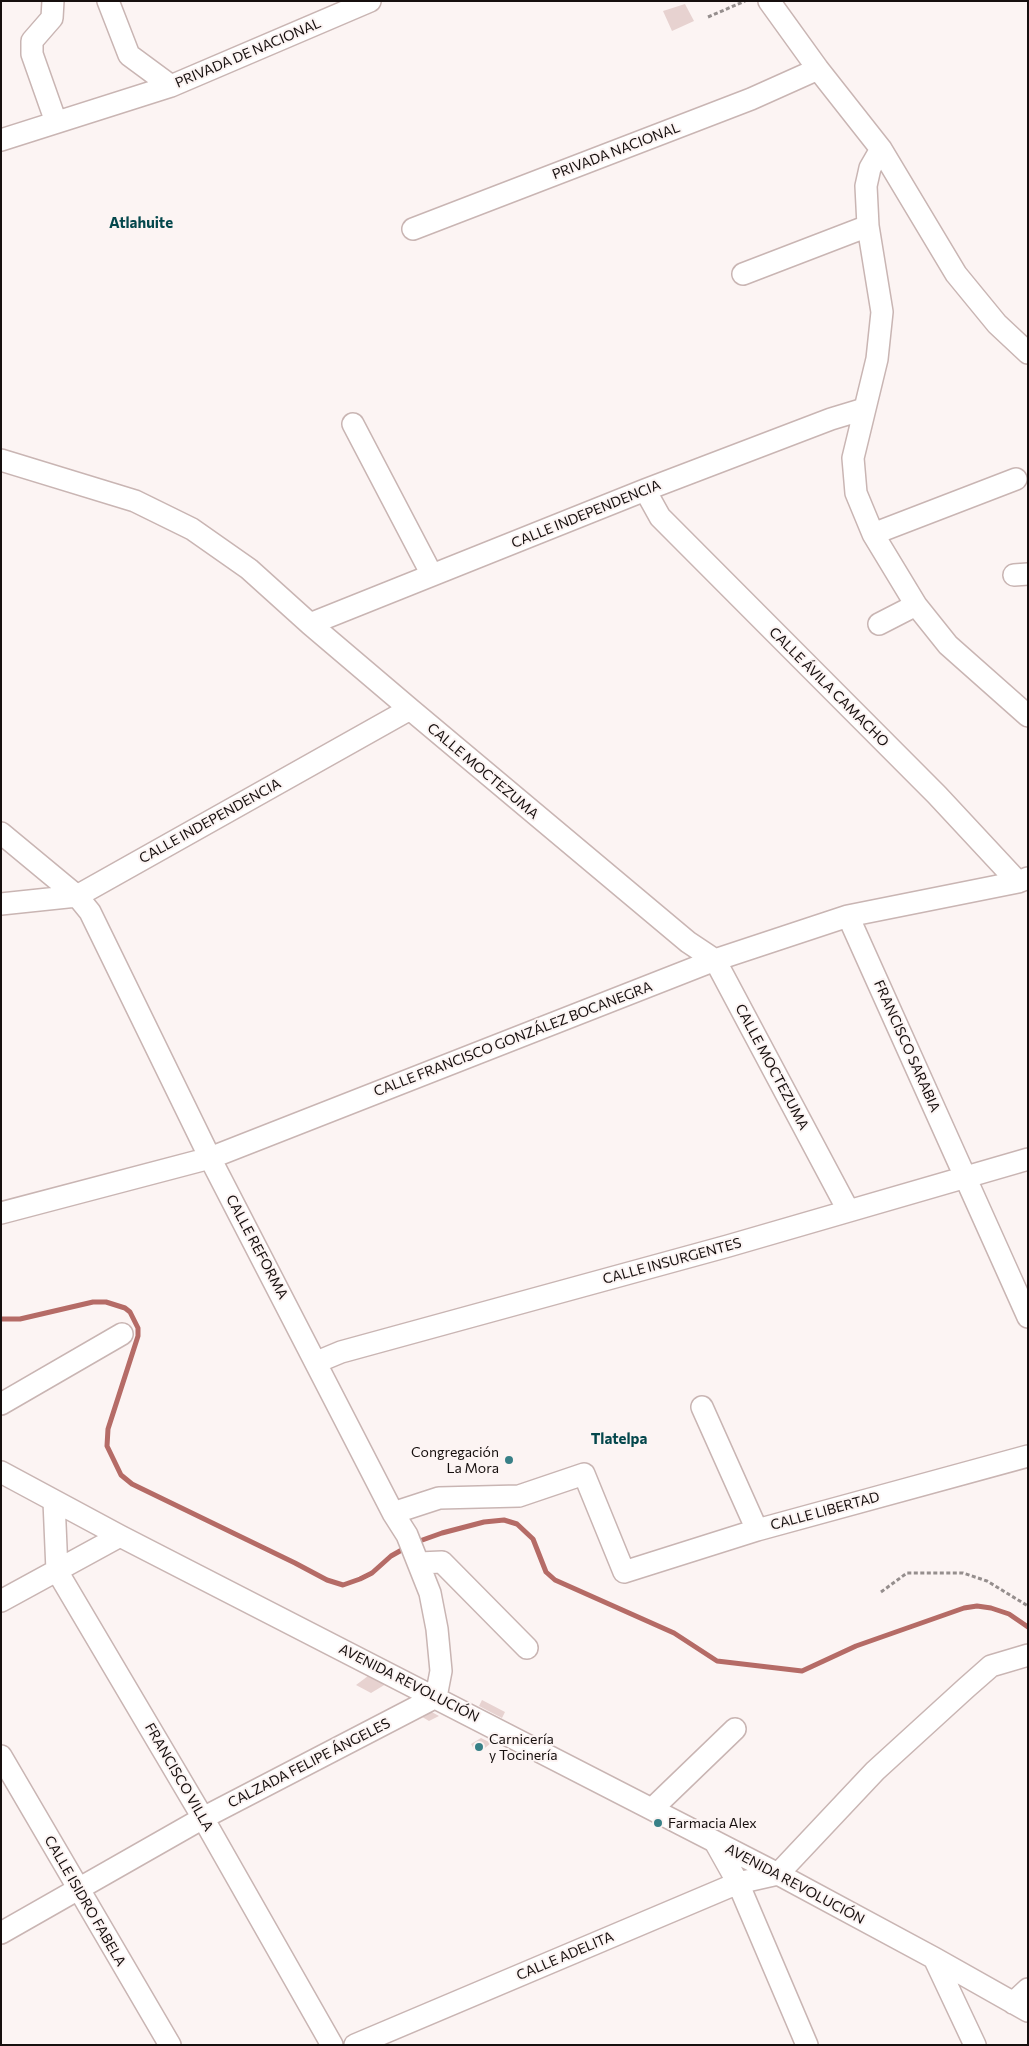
<!DOCTYPE html>
<html>
<head>
<meta charset="utf-8">
<style>
	body { margin:0 }
	#map { position:relative; width:1029px; height:2046px; overflow:hidden; background:#fcf4f3; font-family:Commissioner,sans-serif }
	canvas { display:block }
	.frame { position:absolute; inset:0; border:2px solid #160f0e; pointer-events:none }
</style>
</head>
<body>
<div id="map">
<canvas width="1029" height="2046"></canvas>
<div class="frame"></div>
</div>
<script>
const g = document.querySelector('canvas').getContext('2d');
g.lineJoin = 'round';
const shape = rows => new Path2D(rows.map(r => 'M' + r).join(''));
function strokePath(path, color, width, dash) { g.strokeStyle = color; g.lineWidth = width; g.lineCap = dash ? 'butt' : 'round'; g.setLineDash(dash || []); g.stroke(path); }
function fillPath(path, color) { g.fillStyle = color; g.fill(path, 'evenodd'); }
function label(font, color, halo, rows, align = 'center') {
  g.font = font + ' Commissioner,sans-serif'; g.lineWidth = 4; g.setLineDash([]); g.textBaseline = 'middle'; g.strokeStyle = halo; g.fillStyle = color; for (const [text, x, y, turn = 0] of rows) {
    g.save(); g.translate(x, y); g.rotate((+turn || 0) * Math.PI / 180); g.textAlign = isNaN(turn) ? turn : align; if (halo) g.strokeText(text, 0, 0); g.fillText(text, 0, 0); g.restore();
  }
}
const stream = shape([
	[1,1319,20,1319,93,1302,106,1302,125,1308,130,1312,138,1328,138,1336,108,1429,107,1446,121,1475,132,1484,295,1563,327,1580,343,1585,360,1579,372,1573,391,1556,407,1547],
	[414,1543,442,1533,484,1522,504,1520,517,1524,533,1539,546,1572,555,1580,674,1633,717,1661,802,1671,856,1646,964,1608,977,1606,991,1608,1009,1614,1028,1627]
]);
const building = shape([
	[685,4,694,21,672,31,663,11],
	[368,1676,386,1684,371,1693,356,1685],
	[482,1700,505,1712,502,1718,479,1706],
	[428,1710,439,1716,429,1721,419,1715],
	[481,1738,491,1743,480,1752,475,1751,471,1744]
]);
const path = shape([
	[708,17,745,1],
	[881,1592,907,1573,963,1573,987,1581,1028,1606]
]);
const minor = shape([
	[53,1,52,18,32,41,32,54,56,122],
	[108,1,129,55,171,86,370,1],
	[769,1,818,69,881,149,956,274,997,324,1028,353],
	[1,140,171,86],
	[881,149,870,168,866,186,868,226,882,312,877,359,853,458,856,493,873,534,916,605,948,645,1028,716],
	[413,229,751,99,818,69],
	[743,274,868,226],
	[353,424,432,575],
	[1,460,135,501,192,529,249,569,310,624,410,709,688,942,715,960,848,1210],
	[645,490,660,517,937,795,1018,882],
	[873,534,1016,479],
	[1014,575,1028,574],
	[310,624,645,490,831,419,864,409],
	[879,624,916,605],
	[1,833,77,896,90,912,210,1158,393,1513,407,1535,430,1593,437,1629,441,1671,436,1697],
	[1,904,77,896,410,709],
	[848,916,1028,1317],
	[1,1213,210,1158,715,960,848,916,1018,882,1028,878],
	[317,1362,341,1352,728,1246,1028,1159],
	[1,1404,122,1334],
	[702,1407,757,1530],
	[1,1472,120,1536,778,1874,934,1958,1028,2011],
	[54,1501,57,1571,203,1818,332,2045],
	[393,1513,439,1498,519,1496,584,1474,624,1572,757,1530,1028,1456],
	[419,1563,442,1562,527,1648],
	[1,1601,120,1536],
	[1,1756,170,2045],
	[652,1809,735,1729],
	[715,1842,738,1883,807,2045],
	[1,1933,203,1818,436,1697],
	[934,1958,975,2045],
	[1013,2003,1028,1989],
	[355,2045,738,1883,778,1874,875,1771,966,1688,991,1666,1028,1655]
]);
const markers = [
	[509,1460,5,"#388087"],
	[479,1747,5,"#388087"],
	[658,1823,5,"#388087"]
];
const streetNames = [
	["PRIVADA DE NACIONAL",248,53,-23],
	["PRIVADA NACIONAL",616,151,-21],
	["CALLE INDEPENDENCIA",586,514,-22],
	["CALLE ÁVILA CAMACHO",829,687,45],
	["CALLE MOCTEZUMA",483,771,40],
	["CALLE INDEPENDENCIA",210,821,-29],
	["CALLE FRANCISCO GONZÁLEZ BOCANEGRA",513,1039,-21],
	["FRANCISCO SARABIA",907,1046,66],
	["CALLE MOCTEZUMA",772,1067,62],
	["CALLE REFORMA",257,1247,62],
	["CALLE INSURGENTES",672,1261,-15],
	["CALLE LIBERTAD",825,1511,-15],
	["AVENIDA REVOLUCIÓN",409,1683,27],
	["CALZADA FELIPE ÁNGELES",309,1763,-27],
	["FRANCISCO VILLA",179,1777,60],
	["AVENIDA REVOLUCIÓN",795,1884,28],
	["CALLE ISIDRO FABELA",85,1901,60],
	["CALLE ADELITA",565,1956,-23]
];
const poiNames = [
	["Congregación",499,1452,"right"],
	["La Mora",499,1468,"right"],
	["Carnicería",489,1739],
	["y Tocinería",489,1755],
	["Farmacia Alex",668,1823]
];
const neighbourhoodNames = [
	["Atlahuite",141,223],
	["Tlatelpa",619,1439]
];
strokePath(stream, '#b56b66', 5);
fillPath(building, '#e7d2d0');
strokePath(minor, '#c9b5b3', 24);
strokePath(path, '#958e8d', 3, [4, 2.5]);
strokePath(minor, '#fff', 21);
for (const [x, y, r, color] of markers) { const dot = new Path2D(); dot.arc(x, y, r, 0, 2 * Math.PI); g.fillStyle = color; g.fill(dot); strokePath(dot, '#fcf4f3', 2); }
label('14px', '#160f0e', '#fcf4f3', streetNames);
label('14px', '#160f0e', '#fcf4f3', poiNames, 'left');
label('bold 15px', '#04474c', '#fcf4f3', neighbourhoodNames);
</script>
</body>
</html>
